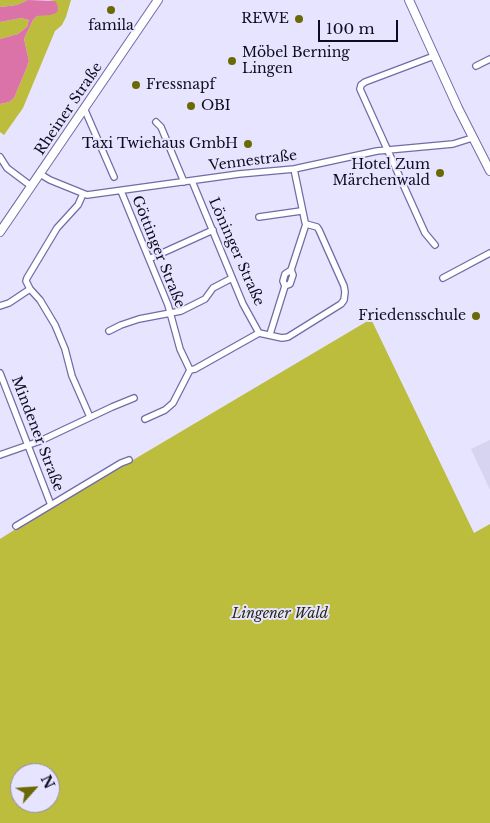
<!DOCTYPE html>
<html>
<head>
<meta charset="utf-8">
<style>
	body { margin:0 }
	#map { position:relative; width:490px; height:823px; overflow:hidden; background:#e6e4ff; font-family:"Libre Baskerville",serif }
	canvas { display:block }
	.north { position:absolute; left:10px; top:763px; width:50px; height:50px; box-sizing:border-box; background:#e6e4ff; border:1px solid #908da6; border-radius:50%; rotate:64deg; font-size:14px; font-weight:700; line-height:20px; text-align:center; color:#0f0b21 }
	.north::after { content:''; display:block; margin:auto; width:18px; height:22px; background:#6a6905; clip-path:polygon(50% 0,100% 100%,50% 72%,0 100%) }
	.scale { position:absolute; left:318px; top:20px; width:80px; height:22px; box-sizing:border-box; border:2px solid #0f0b21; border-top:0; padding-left:6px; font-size:15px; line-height:18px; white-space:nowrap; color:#0f0b21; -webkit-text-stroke:4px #e6e4ff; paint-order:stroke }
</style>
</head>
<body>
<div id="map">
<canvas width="490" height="823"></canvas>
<div class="north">N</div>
<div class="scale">100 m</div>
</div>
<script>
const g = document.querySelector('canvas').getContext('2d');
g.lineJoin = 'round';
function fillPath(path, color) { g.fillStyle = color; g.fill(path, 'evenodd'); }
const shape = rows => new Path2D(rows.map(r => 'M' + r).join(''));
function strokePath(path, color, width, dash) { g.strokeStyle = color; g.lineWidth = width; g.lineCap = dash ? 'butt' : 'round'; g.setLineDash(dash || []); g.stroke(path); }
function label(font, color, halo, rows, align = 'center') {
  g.font = font + ' "Libre Baskerville",serif'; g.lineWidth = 4; g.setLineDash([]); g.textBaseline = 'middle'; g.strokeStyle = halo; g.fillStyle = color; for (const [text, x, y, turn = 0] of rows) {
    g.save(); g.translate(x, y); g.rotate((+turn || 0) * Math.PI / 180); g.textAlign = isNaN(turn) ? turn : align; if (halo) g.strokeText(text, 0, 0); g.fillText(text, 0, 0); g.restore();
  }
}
const built = shape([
	[490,440,490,490,471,449]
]);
const forest = shape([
	[0,0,28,0,17,5,0,7],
	[48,0,71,0,66,17,62,25,55,31,23,108,4,135,0,132,0,104,9,102,14,98,27,67,29,61,24,39,33,20,37,16,41,15,55,1],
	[21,18,29,20,27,27,18,34,0,39,0,22],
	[371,319,474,533,490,524,490,823,0,823,0,539,65,498,133,460],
	[20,773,50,773,50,803,20,803]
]);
const water = shape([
	[28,0,55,1,57,4,58,10,56,13,50,15,37,16,33,20,24,39,29,61,27,67,14,98,9,102,0,104,0,39,18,34,27,27,29,20,21,18,0,22,0,7,17,5]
]);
const street = shape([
	[434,56,365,82,361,85,360,89,425,233,435,245],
	[476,66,490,59],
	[84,108,114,177],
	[156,122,161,127,184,182],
	[0,157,7,168,31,186],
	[40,174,50,180,87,195,239,174,294,169,377,151,453,144,472,138],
	[192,181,243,304,259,333],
	[121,191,168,305,180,349,190,370,173,403,165,410,145,419],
	[259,217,301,211],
	[149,259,213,230],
	[443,278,490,253],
	[285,286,283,281,285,274,291,270,306,224],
	[30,289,40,300,55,325,65,349,72,376,90,417],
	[0,306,9,303,30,289,26,281,27,278,57,228,78,205,83,194],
	[109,331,121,325,139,319,181,311,205,299,213,288,232,278],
	[270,334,285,286,290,284,293,275,291,270],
	[190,370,195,369,259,333,282,338,288,337,341,304,344,300,345,292,344,286,319,230,317,227,306,224,305,222,294,169],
	[0,373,51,505],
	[0,455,40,441,112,407,134,398],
	[16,526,121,463,129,460]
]);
const secondary = shape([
	[409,0,458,108,490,171],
	[0,232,158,0]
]);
const markers = [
	[111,10,5,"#6a6905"],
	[299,19,5,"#6a6905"],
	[232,61,5,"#6a6905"],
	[136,85,5,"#6a6905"],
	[191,106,5,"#6a6905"],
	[248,144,5,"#6a6905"],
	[440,173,5,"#6a6905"],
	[476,316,5,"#6a6905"]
];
const poiNames = [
	["REWE",289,19],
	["famila",111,26,"center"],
	["Möbel Berning",242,53,"left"],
	["Lingen",242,69,"left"],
	["Fressnapf",146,85,"left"],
	["OBI",201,106,"left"],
	["Taxi Twiehaus GmbH",238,144],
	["Hotel Zum",430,165],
	["Märchenwald",430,181],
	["Friedensschule",466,316]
];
const streetNames = [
	["Rheiner Straße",69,109,-56],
	["Vennestraße",253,161,-7],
	["Göttinger Straße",158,252,68],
	["Löninger Straße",236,252,66],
	["Mindener Straße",37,434,69]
];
const parkNames = [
	["Lingener Wald",280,614]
];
fillPath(built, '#d7d4f2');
fillPath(forest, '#bcbc3d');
fillPath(water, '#db72a8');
strokePath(street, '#736ba6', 8);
strokePath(secondary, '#736ba6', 10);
strokePath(street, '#fff', 5.5);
strokePath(secondary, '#fff', 8);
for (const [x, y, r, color] of markers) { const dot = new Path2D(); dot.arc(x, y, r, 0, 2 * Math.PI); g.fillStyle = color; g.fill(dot); strokePath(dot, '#e6e4ff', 2); }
label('14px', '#0f0b21', '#e6e4ff', poiNames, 'right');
label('14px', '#0f0b21', '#e6e4ff', streetNames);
label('italic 14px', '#2a2b16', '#e6e4ff', parkNames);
</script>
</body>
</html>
